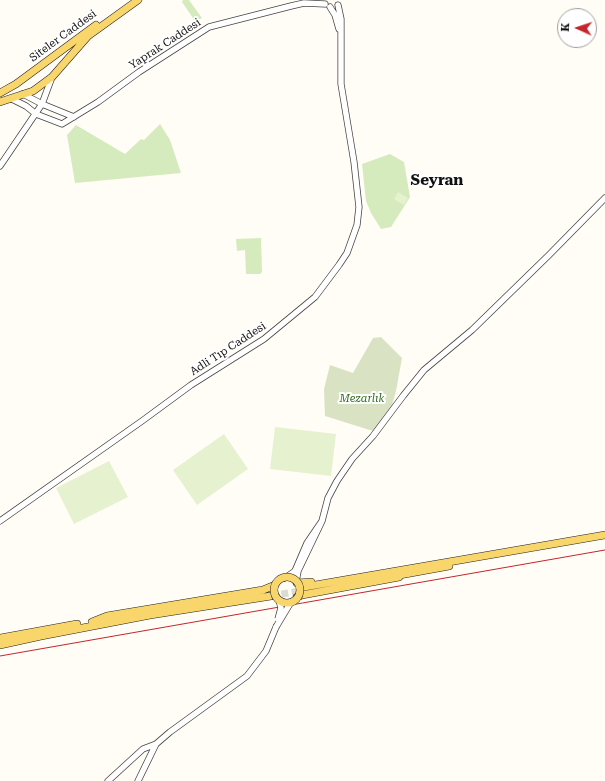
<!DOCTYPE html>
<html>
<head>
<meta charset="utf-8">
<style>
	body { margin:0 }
	#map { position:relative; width:605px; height:781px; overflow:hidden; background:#fffdf5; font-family:"Roboto Serif",serif }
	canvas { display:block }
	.north { position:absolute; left:557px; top:8px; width:40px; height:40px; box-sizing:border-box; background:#fff; border:1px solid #a0a0a0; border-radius:50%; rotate:273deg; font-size:11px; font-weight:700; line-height:16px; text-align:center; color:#111 }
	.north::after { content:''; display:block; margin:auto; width:14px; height:18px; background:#c4262e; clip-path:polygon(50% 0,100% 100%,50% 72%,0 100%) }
</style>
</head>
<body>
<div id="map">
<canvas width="605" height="781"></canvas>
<div class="north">K</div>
</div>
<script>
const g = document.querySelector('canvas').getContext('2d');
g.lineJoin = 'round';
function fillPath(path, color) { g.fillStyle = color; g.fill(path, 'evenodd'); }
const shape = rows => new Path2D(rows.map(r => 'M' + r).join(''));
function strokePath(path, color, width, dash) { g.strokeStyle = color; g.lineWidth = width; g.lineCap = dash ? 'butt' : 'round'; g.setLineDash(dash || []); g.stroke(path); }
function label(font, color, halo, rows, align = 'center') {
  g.font = font + ' "Roboto Serif",serif'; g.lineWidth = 4; g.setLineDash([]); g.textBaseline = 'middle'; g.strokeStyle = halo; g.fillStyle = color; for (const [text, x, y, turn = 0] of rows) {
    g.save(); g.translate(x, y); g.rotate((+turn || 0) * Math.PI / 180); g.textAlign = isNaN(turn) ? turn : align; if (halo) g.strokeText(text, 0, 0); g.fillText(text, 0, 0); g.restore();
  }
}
const green = shape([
	[183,0,189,0,202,18,195,21,182,2],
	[160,124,170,140,181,173,75,183,67,135,76,125,125,154,141,139,144,140],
	[390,154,404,162,410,197,391,227,381,229,371,213,366,201,362,164],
	[261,238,262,272,260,274,246,274,245,250,237,251,236,239]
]);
const cemetery = shape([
	[381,337,402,358,396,391,392,405,373,431,325,416,324,389,330,365,353,373,373,338]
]);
const pitch = shape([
	[398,192,408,198,404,205,394,199],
	[275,427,336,434,331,476,270,469],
	[224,434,248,469,197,505,173,470],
	[109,461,128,497,74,524,56,488]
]);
const majorTunnel = shape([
	[271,596,305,590]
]);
const minor = shape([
	[330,7,335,15,339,29],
	[23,94,42,104,74,117],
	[12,99,26,106,36,114,62,124,98,102,139,72,209,27,291,6,304,3,325,4],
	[0,166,42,104,52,77],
	[0,521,142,421,191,385,264,339,315,297,339,265,347,253,357,225,359,207,354,162,341,84,341,19,338,5],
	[322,521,328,498,337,481,352,459,373,436,403,396,424,370,472,330,549,255,605,198],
	[285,578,295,571,307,543,322,521,298,571,296,582],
	[108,781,143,749,156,744],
	[138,781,156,744,170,732,247,676,266,651,276,627]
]);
const major = shape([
	[0,93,16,84,96,25],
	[0,102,33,91,52,77,88,36,138,0],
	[394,576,449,566],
	[297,583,311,582],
	[304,587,605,535],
	[297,597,302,595,399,577],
	[92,622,107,616,263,590,275,585],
	[0,638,77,624],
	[0,645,41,636,150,615,271,596]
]);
const rail = shape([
	[0,656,605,550]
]);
const minorBridge = shape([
	[278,619,281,608,279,600],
	[276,627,291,602]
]);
const majorBridge = shape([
	'274 590a13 13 0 1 1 26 0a13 13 0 1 1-26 0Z'
]);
const streetNames = [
	["Siteler Caddesi",63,36,-36],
	["Yaprak Caddesi",165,44,-33],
	["Adli Tıp Caddesi",228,349,-33]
];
const parkNames = [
	["Mezarlık",362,399]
];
const districtNames = [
	["Seyran",437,181]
];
fillPath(green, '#d5ebbd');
fillPath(cemetery, '#d9e3c4');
fillPath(pitch, '#e6f2cf');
strokePath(majorTunnel, '#dbdad3', 7, [7, 3.5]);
strokePath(minor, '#444', 7);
strokePath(major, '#222', 8);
strokePath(minor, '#fff', 5.5);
strokePath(major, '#f9d66b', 7);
strokePath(rail, '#c4262e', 1);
strokePath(minorBridge, '#444', 7, []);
strokePath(majorBridge, '#222', 8, []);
strokePath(minorBridge, '#fff', 5.5);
strokePath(majorBridge, '#f9d66b', 7);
label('11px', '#111', '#fff', streetNames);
label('italic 11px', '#2f6b1f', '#fff', parkNames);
label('bold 15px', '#111', '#fff', districtNames);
</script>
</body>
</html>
